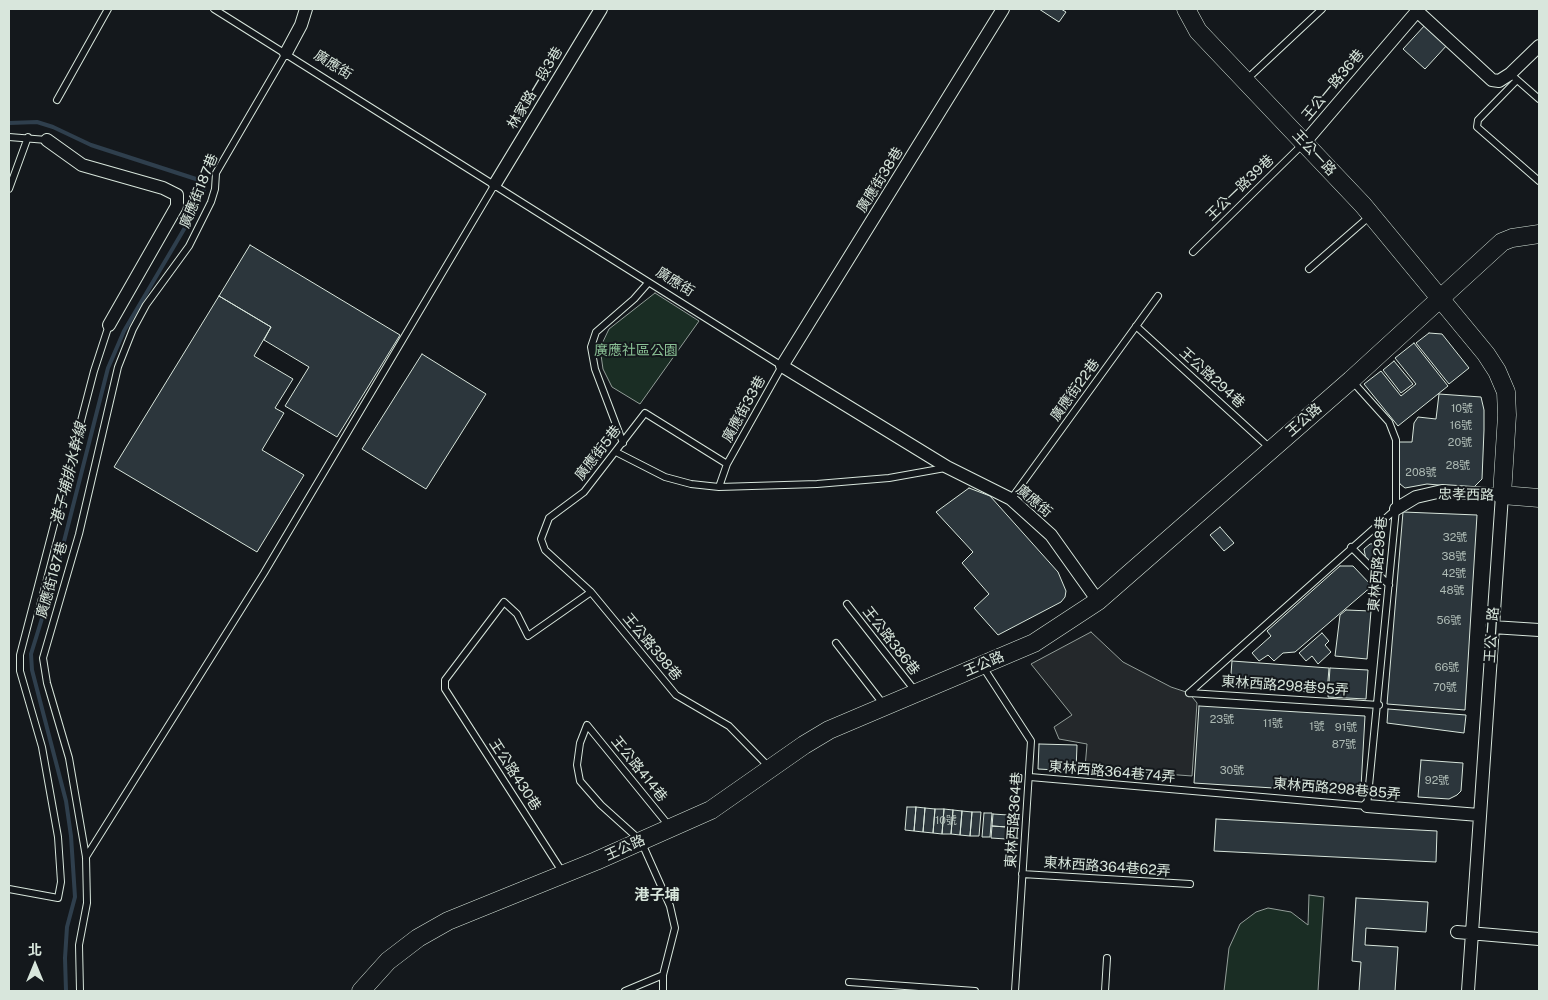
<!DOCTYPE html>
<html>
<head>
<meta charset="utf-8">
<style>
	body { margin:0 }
	#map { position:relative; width:1548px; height:1000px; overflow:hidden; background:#14181c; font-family:"Public Sans","Noto Sans TC",sans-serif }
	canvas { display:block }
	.frame { position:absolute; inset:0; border:10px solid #d8e6dc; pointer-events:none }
	.north { position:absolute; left:10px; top:940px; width:50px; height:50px; -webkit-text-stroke:4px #14181c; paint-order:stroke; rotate:0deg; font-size:14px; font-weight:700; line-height:20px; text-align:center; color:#d8e6dc }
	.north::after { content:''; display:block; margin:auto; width:18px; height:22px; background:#d8e6dc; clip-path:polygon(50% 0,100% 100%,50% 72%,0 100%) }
</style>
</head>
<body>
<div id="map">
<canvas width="1548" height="1000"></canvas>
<div class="frame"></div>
<div class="north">北</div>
</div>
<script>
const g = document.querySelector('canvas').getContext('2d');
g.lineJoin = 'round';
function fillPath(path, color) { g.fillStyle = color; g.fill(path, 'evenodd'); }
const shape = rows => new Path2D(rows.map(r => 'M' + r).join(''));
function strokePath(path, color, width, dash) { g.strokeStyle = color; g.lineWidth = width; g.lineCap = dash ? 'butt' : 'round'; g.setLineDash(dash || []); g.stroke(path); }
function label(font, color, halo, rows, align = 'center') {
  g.font = font + ' "Public Sans","Noto Sans TC",sans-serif'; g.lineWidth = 4; g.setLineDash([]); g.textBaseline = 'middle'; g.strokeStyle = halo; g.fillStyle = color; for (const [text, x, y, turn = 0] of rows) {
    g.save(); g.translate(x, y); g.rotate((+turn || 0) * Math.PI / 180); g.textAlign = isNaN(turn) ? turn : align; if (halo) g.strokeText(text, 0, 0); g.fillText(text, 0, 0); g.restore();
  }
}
const green = shape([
	[655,293,699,321,640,404,612,387,603,369,600,348,609,329,655,293],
	[1309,895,1324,897,1318,991,1224,991,1229,948,1240,924,1256,912,1268,908,1291,912,1308,925,1309,895]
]);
const parking = shape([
	[1091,632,1123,662,1171,687,1189,693,1197,703,1192,776,1085,768,1087,744,1059,739,1054,727,1072,715,1031,664,1091,632]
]);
const stream = shape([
	[9,123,37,122,53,127,91,145,196,179,202,182,205,187,193,214,124,331,108,368,56,573,31,654,32,670,66,801,71,836,75,897,67,927,65,958,66,991]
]);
const building = shape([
	[1039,9,1061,9,1066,12,1059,22,1039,9],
	[1426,24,1448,44,1425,69,1403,49,1426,24],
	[250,245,400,335,337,437,285,406,309,367,264,340,271,327,219,296,250,245],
	[219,296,271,327,254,356,293,379,275,408,284,413,262,450,304,475,257,552,114,467,219,296],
	[1429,333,1442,334,1469,368,1449,384,1416,343,1429,333],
	[1414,343,1448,386,1398,426,1364,384,1381,371,1401,396,1416,384,1395,358,1414,343],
	[422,354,486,394,426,489,362,449,422,354],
	[1394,361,1413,384,1401,393,1383,370,1394,361],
	[1439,394,1481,397,1484,410,1484,430,1482,479,1473,488,1427,484,1405,488,1400,484,1397,476,1398,442,1412,442,1414,423,1418,417,1436,419,1439,394],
	[969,488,990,496,1058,572,1066,591,1065,597,1061,602,998,635,974,608,989,594,962,563,973,552,936,512,969,488],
	[1403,512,1477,515,1465,710,1387,704,1403,512],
	[1220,527,1234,543,1224,551,1210,535,1220,527],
	[1381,543,1380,565,1375,570,1366,560,1364,549,1370,544,1381,543],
	[1340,566,1353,566,1372,586,1295,652,1283,653,1274,661,1268,655,1259,661,1252,653,1271,636,1267,631,1340,566],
	[1346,610,1371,611,1367,659,1335,656,1340,615,1346,610],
	[1322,633,1329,641,1325,645,1331,652,1318,664,1312,656,1306,661,1299,653,1322,633],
	[1232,661,1329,668,1327,693,1230,687,1232,661],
	[1330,668,1368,670,1366,699,1328,697,1330,668],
	[1199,706,1365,716,1361,787,1353,793,1194,783,1199,706],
	[1388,709,1466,715,1464,733,1387,723,1388,709],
	[1039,744,1077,745,1076,771,1038,769,1039,744],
	[1421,760,1463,763,1461,791,1457,795,1449,799,1418,797,1421,760],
	[907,807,916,807,914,831,905,830,907,807],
	[916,807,925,808,923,832,914,831,916,807],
	[925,808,935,809,933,833,923,832,925,808],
	[935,809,944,809,942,834,933,833,935,809],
	[944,809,953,810,951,834,942,834,944,809],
	[953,810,962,811,960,835,951,834,953,810],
	[962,811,972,812,970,836,960,835,962,811],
	[972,812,981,812,979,836,970,836,972,812],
	[984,813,992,813,990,837,982,837,984,813],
	[993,814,1008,815,1007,827,992,826,993,814],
	[1216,819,1437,831,1436,862,1214,851,1216,819],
	[992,826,1007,827,1006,839,991,838,992,826],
	[1356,898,1428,902,1426,932,1366,928,1365,945,1398,947,1395,991,1359,991,1361,962,1352,961,1356,898]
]);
const lane = shape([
	[214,9,782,366,727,464,719,487],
	[1515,78,1539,99],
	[1246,80,1322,9],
	[1517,80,1478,120,1477,127,1539,181],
	[57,100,108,9],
	[9,137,47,140],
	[9,189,28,137],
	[1193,252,1304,143],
	[1309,269,1370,216],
	[1136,326,1271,449],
	[623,443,595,369,591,347,596,332,634,299,648,283],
	[616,452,665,477,691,484,719,487,817,484,889,478,945,468],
	[727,464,645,413,584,492,549,518,541,539,545,550,591,592,676,695,729,726,769,767],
	[1011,499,1158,296],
	[1351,547,1389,585],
	[847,604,916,692],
	[836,643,884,705],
	[983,667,1031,741,1015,991],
	[1189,693,1396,509],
	[1189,693,1379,705],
	[1030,777,1367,806,1396,509,1396,440,1389,422,1352,381],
	[86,857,264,573,495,184],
	[563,873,445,689,445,680,504,602,517,614,528,636,591,592],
	[1022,874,1190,884],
	[9,889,58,898,61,882,58,837,42,747,20,671,20,655,94,371,109,325],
	[849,982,975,991],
	[80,991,79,945,87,903,86,857,69,758,47,683,43,658,79,534,118,367,133,329,146,305,189,246,211,202,215,189,216,173,286,53],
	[625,991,663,975],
	[663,991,663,975,675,928,670,906,641,841,601,805,580,781,577,765,580,743,587,725,670,827],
	[1105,991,1107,958]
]);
const street = shape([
	[1003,9,782,366,947,467,1011,499,1051,535,1098,601],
	[1417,11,1492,80,1499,81,1510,74,1539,46],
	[286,53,301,25,306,9],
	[47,140,82,165,163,188,177,195,177,206,109,325],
	[1305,142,1419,9],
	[495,184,601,9],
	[1396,509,1416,497,1442,491,1502,495,1468,991],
	[1492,627,1539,630],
	[1367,806,1479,815],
	[1457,932,1539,939]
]);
const secondary = shape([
	[1186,9,1198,31,1363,205,1486,354,1497,371,1506,392,1507,415,1502,495,1539,498],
	[361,991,388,961,418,938,448,921,596,861,711,810,804,745,829,730,1034,643,1098,601,1351,380,1502,242,1512,238,1539,234]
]);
const numberNames = [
	["10號",1462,409],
	["16號",1461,426],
	["20號",1460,443],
	["28號",1458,466],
	["208號",1421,473],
	["32號",1455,538],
	["38號",1454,557],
	["42號",1454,574],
	["48號",1452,591],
	["56號",1449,621],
	["66號",1447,668],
	["70號",1445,688],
	["23號",1222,720],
	["11號",1273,724],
	["1號",1317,727],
	["91號",1346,728],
	["87號",1344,745],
	["30號",1232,771],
	["92號",1437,781],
	["10號",946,821]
];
const streetNames = [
	["廣應街",333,65,32],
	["王公一路36巷",1333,85,-50],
	["林家路一段3巷",535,88,-59],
	["王公一路",1314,153,47],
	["廣應街38巷",880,180,-58],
	["王公一路39巷",1240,188,-44],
	["廣應街187巷",199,191,-68],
	["廣應街",675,282,32],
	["王公路294巷",1212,378,42],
	["廣應街22巷",1075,390,-54],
	["廣應街33巷",744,409,-61],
	["王公路",1304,420,-41],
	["廣應街5巷",598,453,-52],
	["忠孝西路",1466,495,1],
	["廣應街",1034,501,40],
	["東林西路298巷",1378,564,-85],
	["廣應街187巷",52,580,-74],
	["王公二路",1492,635,-86],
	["王公路386巷",891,641,52],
	["王公路398巷",652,647,50],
	["王公路",984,664,-23],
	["東林西路298巷95弄",1285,686,4],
	["王公路414巷",639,769,51],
	["東林西路364巷74弄",1112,772,5],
	["王公路430巷",515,775,57],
	["東林西路298巷85弄",1337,789,5],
	["東林西路364巷",1014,820,-86],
	["王公路",625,848,-24],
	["東林西路364巷62弄",1107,867,4]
];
const parkNames = [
	["廣應社區公園",636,351]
];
const waterNames = [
	["港子埔排水幹線",69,474,-76]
];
const neighbourhoodNames = [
	["港子埔",657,895]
];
fillPath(green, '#1a2d24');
strokePath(green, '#939e99', 1);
fillPath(parking, '#24282b');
strokePath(parking, '#939e99', 1);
strokePath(stream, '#2f3f4d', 4);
fillPath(building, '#2c363c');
strokePath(building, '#d8e6dc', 1);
strokePath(lane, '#d8e6dc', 8);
strokePath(street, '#d8e6dc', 14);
strokePath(secondary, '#d8e6dc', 19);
strokePath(lane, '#14181c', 6);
strokePath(street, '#14181c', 12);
strokePath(secondary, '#14181c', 18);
label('11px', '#adbab4', null, numberNames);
label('14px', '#d8e6dc', '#14181c', streetNames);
label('14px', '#8ac095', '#14181c', parkNames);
label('italic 15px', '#d8e6dc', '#14181c', waterNames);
label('bold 15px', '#d8e6dc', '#14181c', neighbourhoodNames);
</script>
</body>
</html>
